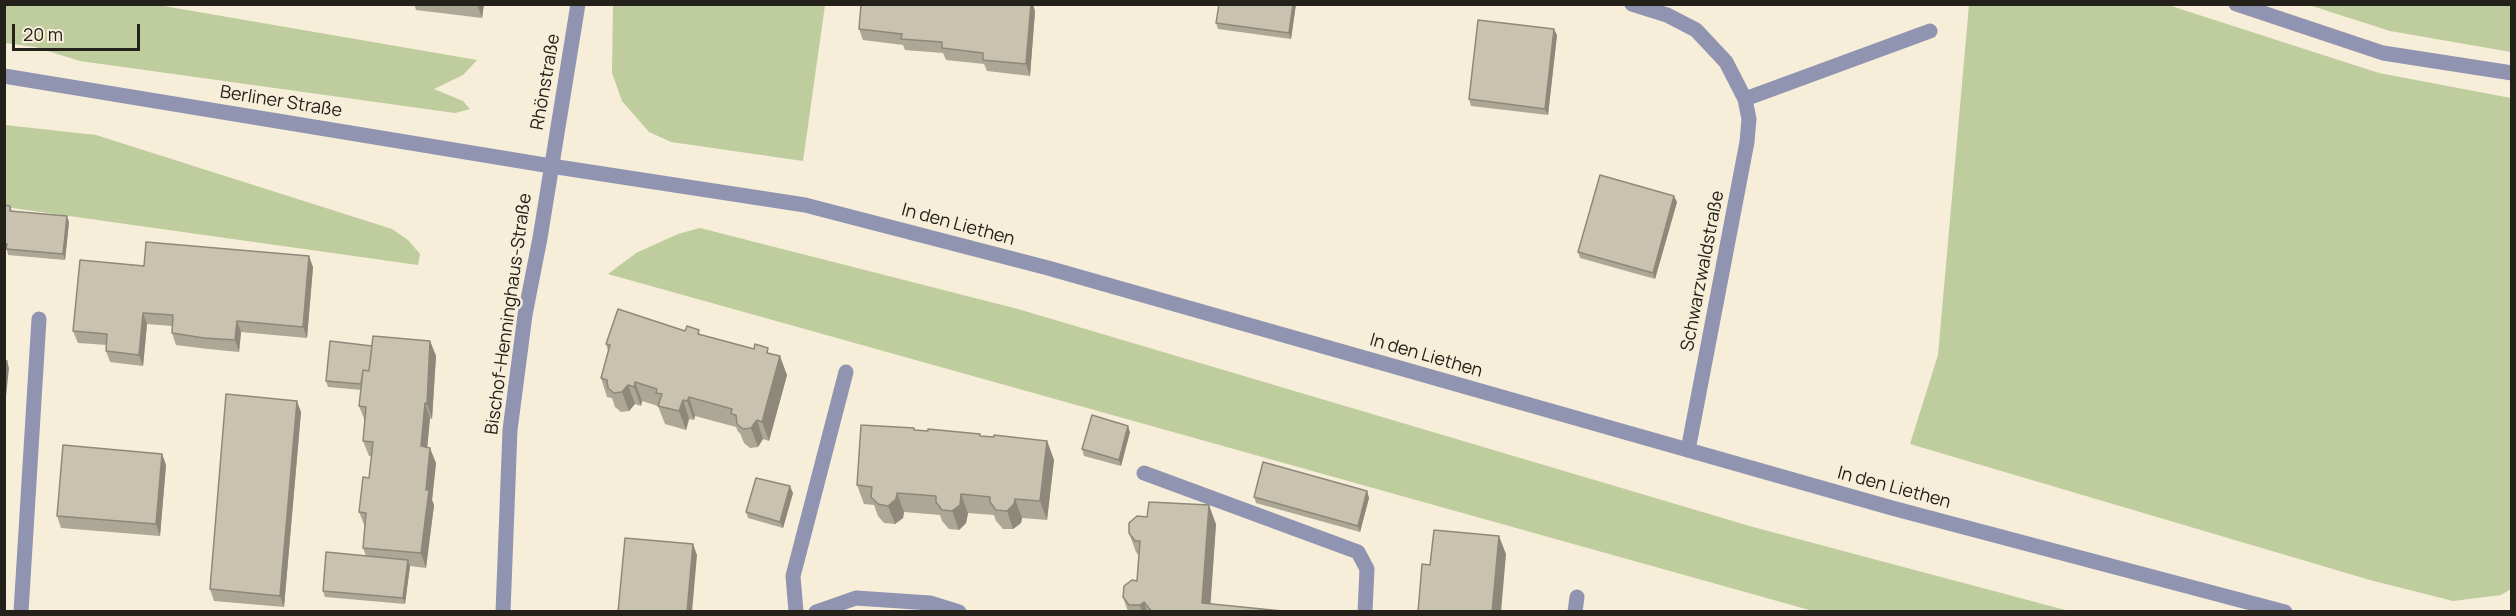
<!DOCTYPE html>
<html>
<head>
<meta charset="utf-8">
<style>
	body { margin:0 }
	#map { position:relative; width:2516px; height:616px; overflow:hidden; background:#f6eed9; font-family:Manrope,sans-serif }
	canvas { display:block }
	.frame { position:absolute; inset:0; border:6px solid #24211a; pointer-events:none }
	.scale { position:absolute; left:12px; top:24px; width:128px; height:27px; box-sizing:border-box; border:3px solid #24211a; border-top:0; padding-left:8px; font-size:18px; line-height:21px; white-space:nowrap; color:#24211a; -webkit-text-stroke:4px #f6eed9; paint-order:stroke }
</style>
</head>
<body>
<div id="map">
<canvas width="2516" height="616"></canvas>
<div class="frame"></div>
<div class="scale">20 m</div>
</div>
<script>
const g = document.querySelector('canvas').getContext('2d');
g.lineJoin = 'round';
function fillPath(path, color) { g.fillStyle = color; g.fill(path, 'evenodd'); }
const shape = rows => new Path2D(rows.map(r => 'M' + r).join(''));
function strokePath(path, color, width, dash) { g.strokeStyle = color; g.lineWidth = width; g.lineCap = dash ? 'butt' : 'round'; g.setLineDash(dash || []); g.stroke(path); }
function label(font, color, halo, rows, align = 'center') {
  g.font = font + ' Manrope,sans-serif'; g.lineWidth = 5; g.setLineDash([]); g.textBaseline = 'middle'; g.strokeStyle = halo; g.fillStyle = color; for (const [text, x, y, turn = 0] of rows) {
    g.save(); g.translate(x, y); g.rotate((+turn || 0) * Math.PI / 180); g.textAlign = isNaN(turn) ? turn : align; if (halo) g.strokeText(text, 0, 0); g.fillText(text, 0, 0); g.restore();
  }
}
const green = shape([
	[152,4,477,60,463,75,434,89,463,101,470,109,455,113,80,61,35,47,5,43,5,5],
	[613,5,825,5,803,161,671,142,649,132,622,101,612,73],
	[1969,5,2168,5,2379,73,2511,98,2511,589,2501,595,2453,601,2370,580,1910,444,1938,355],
	[2309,5,2511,5,2511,52,2390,31],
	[5,125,96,135,392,229,408,240,420,254,418,265,5,207],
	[700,228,1018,309,1753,527,2069,611,1813,611,608,274,636,253,678,234]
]);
const service = shape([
	[1144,473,1358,552,1367,569,1365,612],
	[796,612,793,576,846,372],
	[1575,612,1577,597]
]);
const minor = shape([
	[1632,4,1667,15,1696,30,1726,62,1745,99,1749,119,1747,142,1688,450],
	[2236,4,2383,53,2512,73],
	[1745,99,1930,31],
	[21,612,39,319],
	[503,612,510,430,525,315,540,238,578,4],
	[816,612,856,598,930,603,959,612]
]);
const tertiary = shape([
	[4,76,551,166,805,205,1048,268,1892,508,2285,612]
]);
const wall = shape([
	[414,4,484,4,482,18,416,10],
	[1296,4,1291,39,1218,29,1216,23],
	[1035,11,1030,76,987,71,984,64,946,60,943,53,905,50,903,45,863,40,859,29],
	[1557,35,1548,115,1471,106,1469,99],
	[1677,202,1655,279,1580,258,1578,252],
	[4,205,10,206,12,211,69,222,65,260,8,255,7,250,4,250],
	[144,266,313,267,307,338,241,332,239,352,208,349,176,345,172,333,172,326,147,324,143,366,110,362,106,351,107,345,78,343,73,331],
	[685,331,770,353,787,375,769,441,763,439,758,447,750,448,744,443,740,433,738,432,736,427,695,416,694,420,689,419,686,430,665,424,658,406,642,401,641,406,635,404,629,411,621,412,615,407,612,398,607,397,601,378,608,351,606,344],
	[430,341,436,356,432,419,430,418,427,447,436,463,432,500,434,505,426,568,410,566,405,604,325,597,323,591,366,556,363,548,365,527,359,512,369,478,372,456,369,456,363,441,365,421,359,406,361,390,328,387,326,381,372,346],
	[301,412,284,607,214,601,210,589],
	[915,430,980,434,981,436,1047,441,1054,460,1047,520,1022,518,1021,523,1013,529,1003,529,996,521,994,515,968,513,966,523,959,530,949,529,942,521,940,515,904,512,903,518,895,524,884,523,878,516,874,505,864,504,857,485],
	[1130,432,1121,466,1084,456,1082,449],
	[162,454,166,465,160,536,61,528,57,516],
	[1367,491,1369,498,1360,532,1256,503,1254,497],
	[793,493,783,528,748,518,746,512],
	[1216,524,1210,604,1292,612,1128,612,1123,597,1137,581,1139,556,1136,552,1129,533]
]);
const shadedWall = shape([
	[477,4,484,4,482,18],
	[1031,4,1033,4,1035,11,1030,76,1026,64],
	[1293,4,1296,4,1291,39,1289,33],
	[1554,29,1557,35,1548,115,1545,109],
	[1674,196,1677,202,1655,279,1653,273],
	[67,216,69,222,65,260,63,254],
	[309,256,313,267,307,338,303,327],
	[143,313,147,324,143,366,139,355],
	[237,321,241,332,239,352,235,340],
	[430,341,436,356,432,419,427,404],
	[780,356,787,375,769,441,762,422],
	[7,361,9,368,5,406,4,384],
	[635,382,642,401,641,406,634,387],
	[628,385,635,404,629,411,622,392],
	[689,397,695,416,694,420,687,401],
	[683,400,689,419,686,430,679,411],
	[297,401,301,412,284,607,280,596],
	[425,403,430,418,426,461,421,446],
	[757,420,763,439,758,447,751,428],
	[1128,426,1130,432,1121,466,1119,460],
	[1047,441,1054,460,1047,520,1040,501],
	[430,448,436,463,432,500,434,505,426,568,421,553],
	[162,454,166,465,160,536,156,524],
	[790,486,793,493,783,528,780,522],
	[1367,491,1369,498,1360,532,1358,526],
	[897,493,904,512,903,518,895,524,888,506],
	[961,494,968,513,966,523,959,530,952,511],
	[1015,499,1022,518,1021,523,1013,529,1007,511],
	[1209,505,1216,524,1210,612,1202,603],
	[1499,536,1506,554,1501,612,1492,612],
	[693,544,697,555,692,612,687,612],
	[408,560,410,566,405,604,403,598],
	[1144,602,1147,612,1142,612,1140,605]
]);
const building = shape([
	[861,4,1031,4,1026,64,983,60,983,53,942,48,942,42,901,39,902,34,859,29,861,4],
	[1219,4,1293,4,1289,33,1216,23,1219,4],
	[1478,20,1554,29,1545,109,1469,99,1478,20],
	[1600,175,1674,196,1653,273,1578,252,1600,175],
	[4,205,10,206,10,211,67,216,63,254,6,249,7,244,4,244,4,205],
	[146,242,309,256,303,327,237,321,235,340,204,338,172,333,173,315,143,313,139,355,106,351,107,334,73,331,80,260,144,266,146,242],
	[618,309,685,331,687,326,699,330,698,334,754,349,755,344,768,348,767,353,780,356,762,422,757,420,751,428,743,429,737,424,736,415,731,414,732,409,689,397,687,401,683,400,679,411,658,406,662,394,656,393,657,389,635,382,634,387,628,385,622,392,614,393,608,388,607,380,601,378,610,345,606,344,618,309],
	[373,336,430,341,427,404,425,403,421,446,430,448,426,490,429,490,421,553,363,548,366,513,359,512,363,477,369,478,373,442,363,441,366,407,359,406,363,370,369,371,373,336],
	[330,341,372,346,369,371,363,370,361,384,326,381,330,341],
	[4,361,7,361,4,384,4,361],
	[226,394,297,401,280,596,210,589,226,394],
	[1092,415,1128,426,1119,460,1082,449,1092,415],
	[861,425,914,428,914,430,928,431,928,429,980,434,980,436,994,437,994,435,1047,441,1040,501,1015,499,1014,504,1007,511,996,510,990,502,990,497,961,494,960,505,952,511,942,510,936,502,936,496,897,493,896,499,888,506,878,504,871,497,872,487,857,485,861,425],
	[63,445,162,454,156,524,57,516,63,445],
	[1263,462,1367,491,1358,526,1254,497,1263,462],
	[756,478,790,486,780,522,746,512,756,478],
	[1149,502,1209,505,1202,603,1292,612,1152,612,1144,602,1140,605,1129,605,1123,597,1124,586,1132,580,1137,581,1140,541,1135,541,1129,533,1129,523,1137,516,1147,517,1149,502],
	[1434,530,1499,536,1492,612,1418,612,1422,564,1430,565,1434,530],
	[625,538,693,544,687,612,618,612,625,538],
	[326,552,408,560,403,598,323,591,326,552]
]);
const streetNames = [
	["Rhönstraße",546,82,-80],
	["Berliner Straße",281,102,9],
	["In den Liethen",958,225,15],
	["Schwarzwaldstraße",1703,271,-79],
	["Bischof-Henninghaus-Straße",509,314,-82],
	["In den Liethen",1426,356,16],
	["In den Liethen",1894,488,15]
];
fillPath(green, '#becc9e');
strokePath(service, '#9094b1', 15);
strokePath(minor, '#9094b1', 15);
strokePath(tertiary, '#9094b1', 15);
fillPath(wall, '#ada796');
fillPath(shadedWall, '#8d887a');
fillPath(building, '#c9c2ae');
strokePath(building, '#8d887a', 1.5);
label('18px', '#24211a', '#f6eed9', streetNames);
</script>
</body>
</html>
